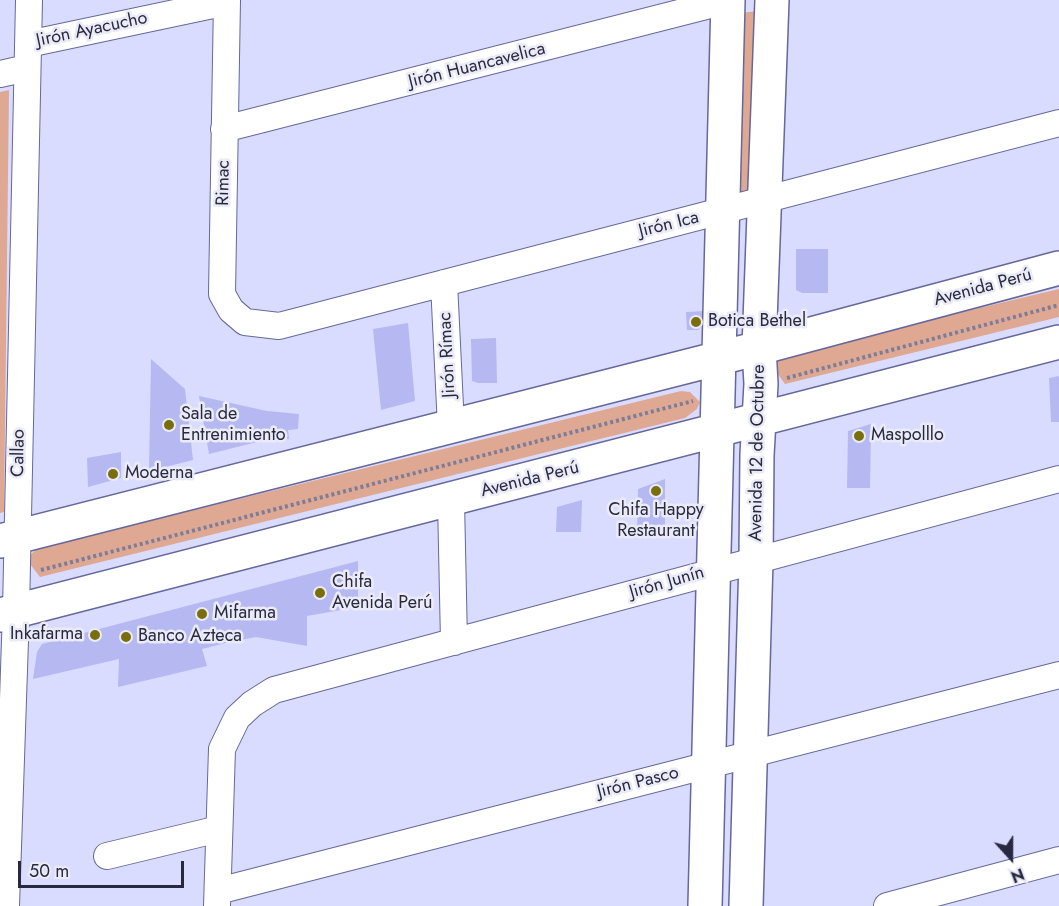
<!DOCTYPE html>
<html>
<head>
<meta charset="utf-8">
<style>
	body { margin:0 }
	#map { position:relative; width:1059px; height:906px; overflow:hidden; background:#d9dcff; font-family:Jost,sans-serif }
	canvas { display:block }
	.north { position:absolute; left:981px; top:828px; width:60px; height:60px; -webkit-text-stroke:4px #eaebf7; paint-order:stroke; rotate:159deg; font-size:16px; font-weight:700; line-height:24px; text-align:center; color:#28293f }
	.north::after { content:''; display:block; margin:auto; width:21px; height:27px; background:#28293f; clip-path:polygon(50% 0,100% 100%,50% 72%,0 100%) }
	.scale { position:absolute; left:18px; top:861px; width:166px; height:27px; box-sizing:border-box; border:3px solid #28293f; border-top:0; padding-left:8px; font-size:18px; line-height:21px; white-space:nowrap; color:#28293f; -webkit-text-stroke:4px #eaebf7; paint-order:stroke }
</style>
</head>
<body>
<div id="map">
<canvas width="1059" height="906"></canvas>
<div class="north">N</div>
<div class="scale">50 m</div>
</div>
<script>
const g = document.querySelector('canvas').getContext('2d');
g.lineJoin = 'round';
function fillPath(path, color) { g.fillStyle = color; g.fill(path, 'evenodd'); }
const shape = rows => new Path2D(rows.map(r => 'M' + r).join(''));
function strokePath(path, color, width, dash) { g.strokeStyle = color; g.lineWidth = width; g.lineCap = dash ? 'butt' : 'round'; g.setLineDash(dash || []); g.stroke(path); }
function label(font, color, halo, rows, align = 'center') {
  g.font = font + ' Jost,sans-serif'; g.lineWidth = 5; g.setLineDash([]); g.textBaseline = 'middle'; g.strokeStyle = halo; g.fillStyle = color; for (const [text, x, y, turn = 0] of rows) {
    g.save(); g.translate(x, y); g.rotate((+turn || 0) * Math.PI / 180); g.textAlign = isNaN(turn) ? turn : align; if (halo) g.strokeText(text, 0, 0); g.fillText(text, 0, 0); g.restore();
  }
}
const green = shape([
	[768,10,761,195,736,201,739,13],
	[9,90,4,512,0,513,0,92],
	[1059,289,1059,317,785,384,775,370,775,362,782,355],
	[681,391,690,392,700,402,697,409,685,418,40,577,30,564,30,555,38,548]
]);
const building = shape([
	[796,249,828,249,828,293,802,293,796,290],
	[705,311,703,325,698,330,687,330,686,312],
	[408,323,415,401,381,410,373,329],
	[496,338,497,383,478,383,472,381,471,339],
	[151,359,185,389,193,460,149,471],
	[1059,376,1059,422,1051,422,1049,378],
	[199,396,267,411,299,414,298,429,288,430,289,439,265,440,209,454],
	[871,424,870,488,847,488,848,431],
	[121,452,121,478,88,487,87,458],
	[665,479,665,538,637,537,638,489],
	[582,500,581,532,556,532,557,507],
	[358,561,358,607,307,616,307,646,256,637,226,643,202,649,207,666,118,687,119,659,33,679,37,652,42,644]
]);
const path = shape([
	[787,378,1059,305],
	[41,570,693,401]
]);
const minor = shape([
	[227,0,222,294,231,310,245,322,279,326,1059,123],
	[28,44,227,2],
	[0,74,27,68],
	[224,129,730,0],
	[444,283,451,427],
	[451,501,454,642],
	[107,856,219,829],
	[218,891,1059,675],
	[6,906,16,611,29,0],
	[217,906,222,749,237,718,252,704,274,690,1059,479],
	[887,906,1059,860]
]);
const major = shape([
	[0,541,759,348,1059,268],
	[0,615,1059,342],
	[705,906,728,0],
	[746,906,756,560,757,455,761,384,759,348,772,0]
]);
const markers = [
	[696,322,6,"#796e0b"],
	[169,425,6,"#796e0b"],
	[859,436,6,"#796e0b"],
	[113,474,6,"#796e0b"],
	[656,491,6,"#796e0b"],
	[320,593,6,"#796e0b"],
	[202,614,6,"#796e0b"],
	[95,635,6,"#796e0b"],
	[126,637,6,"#796e0b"]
];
const streetNames = [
	["Jirón Ayacucho",92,30,-12],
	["Jirón Huancavelica",477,66,-14],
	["Rimac",224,183,-89],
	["Jirón Ica",669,225,-14],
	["Avenida Perú",983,288,-15],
	["Jirón Rímac",448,355,-93],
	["Callao",19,453,-89],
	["Avenida 12 de Octubre",758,453,-89],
	["Avenida Perú",530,480,-14],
	["Jirón Junín",667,583,-16],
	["Jirón Pasco",638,783,-14]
];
const poiNames = [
	["Botica Bethel",708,322],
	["Sala de",181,415],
	["Entrenimiento",181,436],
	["Maspolllo",871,436],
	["Moderna",125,474],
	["Chifa Happy",656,511,"center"],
	["Restaurant",656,532,"center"],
	["Chifa",332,583],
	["Avenida Perú",332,604],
	["Mifarma",214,614],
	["Inkafarma",83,635,"right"],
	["Banco Azteca",138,637]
];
fillPath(green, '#dfa892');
fillPath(building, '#b5b8f1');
strokePath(minor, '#66679b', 28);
strokePath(major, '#66679b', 36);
strokePath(path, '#7b7d99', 4, [3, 3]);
strokePath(minor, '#fff', 26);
strokePath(major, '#fff', 33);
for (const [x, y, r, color] of markers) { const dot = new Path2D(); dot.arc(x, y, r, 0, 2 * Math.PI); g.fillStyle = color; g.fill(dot); strokePath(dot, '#eaebf7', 2); }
label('18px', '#28293f', '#eaebf7', streetNames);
label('18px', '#28293f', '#eaebf7', poiNames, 'left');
</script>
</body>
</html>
